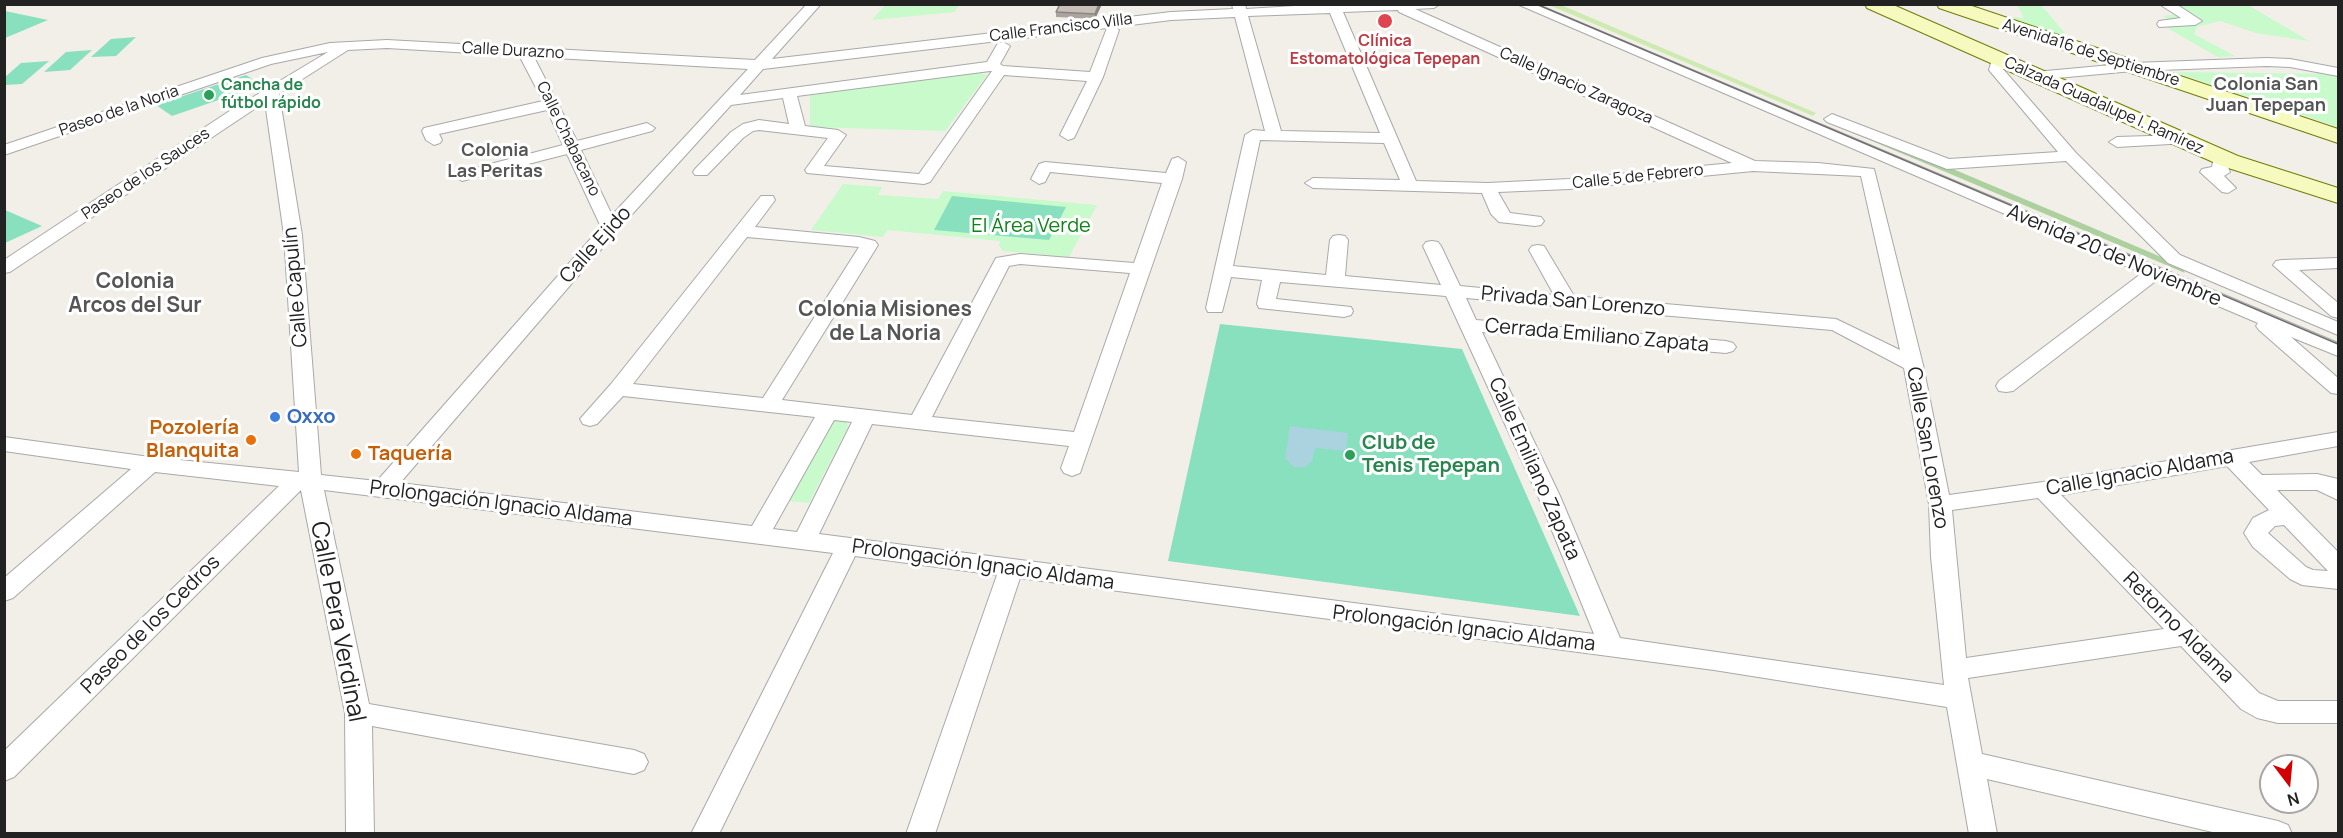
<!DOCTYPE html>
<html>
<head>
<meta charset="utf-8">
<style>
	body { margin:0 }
	#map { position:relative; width:2343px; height:838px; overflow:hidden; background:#f2efe9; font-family:Manrope,sans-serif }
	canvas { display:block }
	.frame { position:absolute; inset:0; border:6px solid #222; pointer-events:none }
	.north { position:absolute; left:2259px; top:754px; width:60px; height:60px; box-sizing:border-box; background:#fff; border:2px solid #a7a7a7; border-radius:50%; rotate:164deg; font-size:16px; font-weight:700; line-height:24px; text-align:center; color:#222 }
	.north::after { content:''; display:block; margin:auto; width:21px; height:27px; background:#d40000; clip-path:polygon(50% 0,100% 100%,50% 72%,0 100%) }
</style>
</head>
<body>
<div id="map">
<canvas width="2343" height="838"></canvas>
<div class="frame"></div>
<div class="north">N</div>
</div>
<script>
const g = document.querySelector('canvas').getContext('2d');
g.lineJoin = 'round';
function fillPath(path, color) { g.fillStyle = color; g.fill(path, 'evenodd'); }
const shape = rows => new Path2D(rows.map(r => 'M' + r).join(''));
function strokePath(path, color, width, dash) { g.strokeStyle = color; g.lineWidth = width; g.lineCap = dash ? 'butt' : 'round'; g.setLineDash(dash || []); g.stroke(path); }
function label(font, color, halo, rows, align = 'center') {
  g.font = font + ' Manrope,sans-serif'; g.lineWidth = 6; g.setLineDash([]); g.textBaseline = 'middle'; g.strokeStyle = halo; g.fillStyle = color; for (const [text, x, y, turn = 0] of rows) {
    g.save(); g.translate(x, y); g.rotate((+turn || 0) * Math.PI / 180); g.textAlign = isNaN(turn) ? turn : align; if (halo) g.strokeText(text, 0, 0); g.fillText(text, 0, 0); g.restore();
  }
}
const grass = shape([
	[1549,5,1561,5,1816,113,1813,116]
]);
const forest = shape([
	[1839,127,1853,127,2079,222,2180,265,2185,273]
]);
const park = shape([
	[886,4,959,4,959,5,955,12,872,20],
	[2017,5,2041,5,2069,38,2001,16,2024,18],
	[2166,5,2248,5,2309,41,2256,33,2220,21,2197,27,2194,34,2235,56,2218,57,2162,25,2172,22,2163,16,2186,13],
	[976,72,987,75,945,131,810,127,810,95],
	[2174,72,2338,74,2338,127],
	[843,184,882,187,878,195,938,199,943,191,1097,205,1069,257,1003,251,999,246,1000,241,888,230,883,237,811,230],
	[836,420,847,422,848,427,809,503,787,501,830,424]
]);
const pitch = shape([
	[5,11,48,20,5,38],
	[136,37,116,56,91,57,111,39],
	[92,50,70,70,44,72,66,52],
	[49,61,22,84,5,85,5,77,21,63],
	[246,75,262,85,172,116,156,105],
	[952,196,1066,207,1049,240,934,230],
	[4,210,5,210,42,226,5,243],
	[1220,324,1462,349,1580,616,1168,561]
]);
const water = shape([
	[1290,426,1348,433,1346,451,1315,448,1312,461,1305,467,1294,467,1285,458]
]);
const street = shape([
	[807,4,821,4,772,59,1171,12,1233,9,1232,4,1245,4,1246,9,1327,4,1440,4,1434,8,1415,9,1755,161,1818,163,1874,169,1923,365,1949,495,2043,482,2338,432,2338,446,2249,462,2262,475,2317,474,2338,479,2338,500,2317,490,2277,490,2338,552,2338,589,2302,585,2290,579,2253,547,2244,533,2253,518,2269,510,2227,466,2061,495,2259,693,2278,701,2338,701,2338,723,2278,723,2257,718,2241,709,2181,646,1968,678,1982,754,2278,821,2288,825,2292,834,2221,834,1987,779,1997,834,1969,834,1947,707,1714,670,1020,578,935,834,906,834,997,575,855,556,719,834,691,834,833,553,324,490,369,704,634,750,644,754,648,762,644,770,634,774,372,726,374,834,346,834,345,713,301,490,14,777,4,781,4,751,279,486,155,472,13,598,4,601,4,578,131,469,4,451,4,437,150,457,299,472,284,235,265,102,10,272,4,273,4,260,228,112,328,52,271,64,4,155,4,145,262,58,330,43,387,40,755,60,807,4],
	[1398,10,1399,12,1732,163,1569,179,1488,183,1416,181,1343,12,1398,10],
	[1330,13,1380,133,1281,131,1248,16,1330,13],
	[1235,17,1265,131,1253,130,1245,135,1206,308,1208,312,1222,312,1231,277,1262,280,1257,304,1259,308,1344,317,1351,315,1353,311,1351,307,1276,299,1280,282,1446,296,1538,496,1594,634,819,534,872,424,1069,446,1061,468,1064,473,1072,476,1080,473,1182,179,1186,162,1178,157,1172,159,1166,173,1045,162,1039,164,1031,179,1039,184,1045,182,1050,172,1162,183,1134,263,1020,254,996,258,912,415,782,400,878,245,875,241,859,237,755,227,775,200,773,196,761,196,611,384,580,419,583,424,590,426,597,424,623,396,815,417,752,526,400,483,616,232,731,105,783,98,789,124,759,120,743,124,731,132,695,169,693,172,695,175,707,175,743,138,753,131,759,130,828,138,805,170,807,173,924,184,930,182,1004,75,1087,81,1060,135,1068,140,1074,138,1103,77,1119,30,1115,27,1171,20,1235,17],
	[1107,28,1090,72,1003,66,1000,64,1010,46,1003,42,998,43,987,62,740,95,763,69,1107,28],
	[387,48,523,56,521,59,543,101,424,128,422,131,426,140,434,145,440,143,442,140,439,134,547,110,563,145,456,173,454,176,462,181,567,154,601,227,377,481,321,475,302,235,279,94,348,50,387,48],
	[538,57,748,69,612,215,581,150,652,131,655,128,647,123,577,141,535,59,538,57],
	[990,71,992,71,919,174,824,166,846,135,838,130,805,126,797,96,990,71],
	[1260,140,1384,143,1400,180,1313,178,1305,183,1313,188,1482,193,1491,214,1499,222,1535,226,1541,225,1544,221,1541,217,1510,213,1498,192,1569,189,1753,171,1861,176,1900,350,1836,319,1574,296,1544,246,1538,245,1532,246,1529,250,1554,295,1460,286,1441,246,1438,242,1432,241,1426,242,1423,246,1441,285,1345,276,1348,240,1345,236,1339,235,1333,236,1330,240,1326,275,1233,266,1260,140],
	[747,237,859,247,763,398,633,384,747,237],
	[1020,264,1130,273,1074,432,932,417,1009,266,1020,264],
	[1466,298,1832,330,1904,368,1929,504,1931,557,1944,685,1620,638,1560,496,1482,332,1726,353,1733,351,1736,347,1733,343,1726,341,1476,320,1466,298],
	[834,420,852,422,797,532,773,529,834,420],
	[2038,498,2164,629,1966,658,1952,510,2038,498],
	[2284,525,2328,571,2313,570,2306,567,2268,533,2275,526,2284,525],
	[1517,4,1536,4,2338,343,2338,356,2291,337,2338,378,2338,394,2331,393,2259,330,2256,326,2258,323,2157,280,2013,391,2006,392,1999,391,1996,386,1999,381,2142,273,1517,4],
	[2159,4,2176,4,2202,21,2195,25,2159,27,2157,24,2159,21,2181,18,2159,4],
	[2004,58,2011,62,2003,69,2076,153,2180,255,2338,322,2338,335,2168,263,2066,161,1947,169,1827,122,1824,119,1832,114,1837,116,1949,159,2058,152,1989,70,1991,63,2004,58],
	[2267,58,2290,59,2338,68,2338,76,2290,67,2267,66,2133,71,2035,80,2028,76,2035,72,2133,63,2267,58],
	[2182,135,2188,137,2190,140,2188,143,2117,147,2109,142,2117,137,2182,135],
	[2230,156,2238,161,2228,167,2230,172,2224,176,2236,188,2228,193,2222,192,2200,172,2202,169,2212,167,2213,162,2230,156],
	[2338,258,2338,268,2299,270,2338,303,2338,318,2331,316,2273,265,2276,261,2282,260,2338,258]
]);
const secondary = shape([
	[1865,4,1891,4,2238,156,2338,188,2338,203,2222,166,1867,8,1865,4],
	[1937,4,1966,4,2338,129,2338,143,1939,8,1937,4]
]);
const tram = shape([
	[1536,4,2338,344]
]);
const wall = shape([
	[1060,4,1102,4,1095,19,1056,17,1056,12]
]);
const shadedWall = shape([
	[1099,4,1102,4,1095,19,1095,14]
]);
const building = shape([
	[1060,4,1099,4,1095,14,1056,12,1060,4]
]);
const markers = [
	[1385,21,8,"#e0444e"],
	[209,95,6,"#2e9e5b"],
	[275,417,6,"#3f7fe0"],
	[251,440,6,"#e8710a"],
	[356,454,6,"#e8710a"],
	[1350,455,6,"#2e9e5b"]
];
const farStreetnames = [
	["Calle Francisco Villa",1061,28,-7],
	["Calle Durazno",513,51,3],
	["Avenida16 de Septiembre",2091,53,18],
	["Calle Ignacio Zaragoza",1576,86,24],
	["Calzada Guadalupe I. Ramírez",2104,106,24],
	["Paseo de la Noria",119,111,-19],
	["Calle Chabacano",568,139,64],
	["Paseo de los Sauces",146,174,-34],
	["Calle 5 de Febrero",1638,177,-6]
];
const farHealthnames = [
	["Clínica",1385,42],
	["Estomatológica Tepepan",1385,60]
];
const farLeisurenames = [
	["Cancha de",221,86],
	["fútbol rápido",221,104]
];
const farNeighbourhoodnames = [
	["Colonia San",2266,85],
	["Juan Tepepan",2266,106],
	["Colonia",495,151],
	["Las Peritas",495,172]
];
const parkNames = [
	["El Área Verde",1031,226]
];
const streetNames = [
	["Calle Ejido",596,245,-48],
	["Avenida 20 de Noviembre",2114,256,23],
	["Calle Capulín",296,287,-95],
	["Privada San Lorenzo",1573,302,5],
	["Cerrada Emiliano Zapata",1597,336,5],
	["Calle San Lorenzo",1927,448,80],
	["Calle Emiliano Zapata",1534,469,66],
	["Calle Ignacio Aldama",2140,473,-10],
	["Prolongación Ignacio Aldama",501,504,7],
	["Prolongación Ignacio Aldama",983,565,8],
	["Paseo de los Cedros",151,625,-45],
	["Retorno Aldama",2178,628,45],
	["Prolongación Ignacio Aldama",1464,629,7]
];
const shopNames = [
	["Oxxo",287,417]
];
const foodNames = [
	["Pozolería",239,428],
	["Blanquita",239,451],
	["Taquería",368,454,"left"]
];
const leisureNames = [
	["Club de",1362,443],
	["Tenis Tepepan",1362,466]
];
const neighbourhoodNames = [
	["Colonia",135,282],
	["Arcos del Sur",135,306],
	["Colonia Misiones",885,310],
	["de La Noria",885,334]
];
const nearStreetnames = [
	["Calle Pera Verdinal",337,622,79]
];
fillPath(grass, '#cdebb0');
fillPath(forest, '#add19e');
fillPath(park, '#c8facc');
fillPath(pitch, '#88e0be');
fillPath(water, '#aad3df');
strokePath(street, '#a9a9a9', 2);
strokePath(secondary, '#707d05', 2);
fillPath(street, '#fff');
fillPath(secondary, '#f7fabf');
strokePath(tram, '#707070', 1.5);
fillPath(wall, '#aba49e');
fillPath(shadedWall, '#8b8681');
fillPath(building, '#c7bfb8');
strokePath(building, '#8b8681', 1.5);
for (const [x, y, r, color] of markers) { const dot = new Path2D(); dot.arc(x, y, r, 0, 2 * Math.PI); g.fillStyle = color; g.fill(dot); strokePath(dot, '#fff', 2); }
label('16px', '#222', '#fff', farStreetnames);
label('bold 16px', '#be3a42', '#fff', farHealthnames);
label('bold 16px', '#27864d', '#fff', farLeisurenames, 'left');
label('bold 18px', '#555', '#fff', farNeighbourhoodnames);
label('20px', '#0c8416', '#fff', parkNames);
label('20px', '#222', '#fff', streetNames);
label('bold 20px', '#366cbe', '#fff', shopNames, 'left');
label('bold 20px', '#c56008', '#fff', foodNames, 'right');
label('bold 20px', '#27864d', '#fff', leisureNames, 'left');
label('bold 21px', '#555', '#fff', neighbourhoodNames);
label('24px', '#222', '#fff', nearStreetnames);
</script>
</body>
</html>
